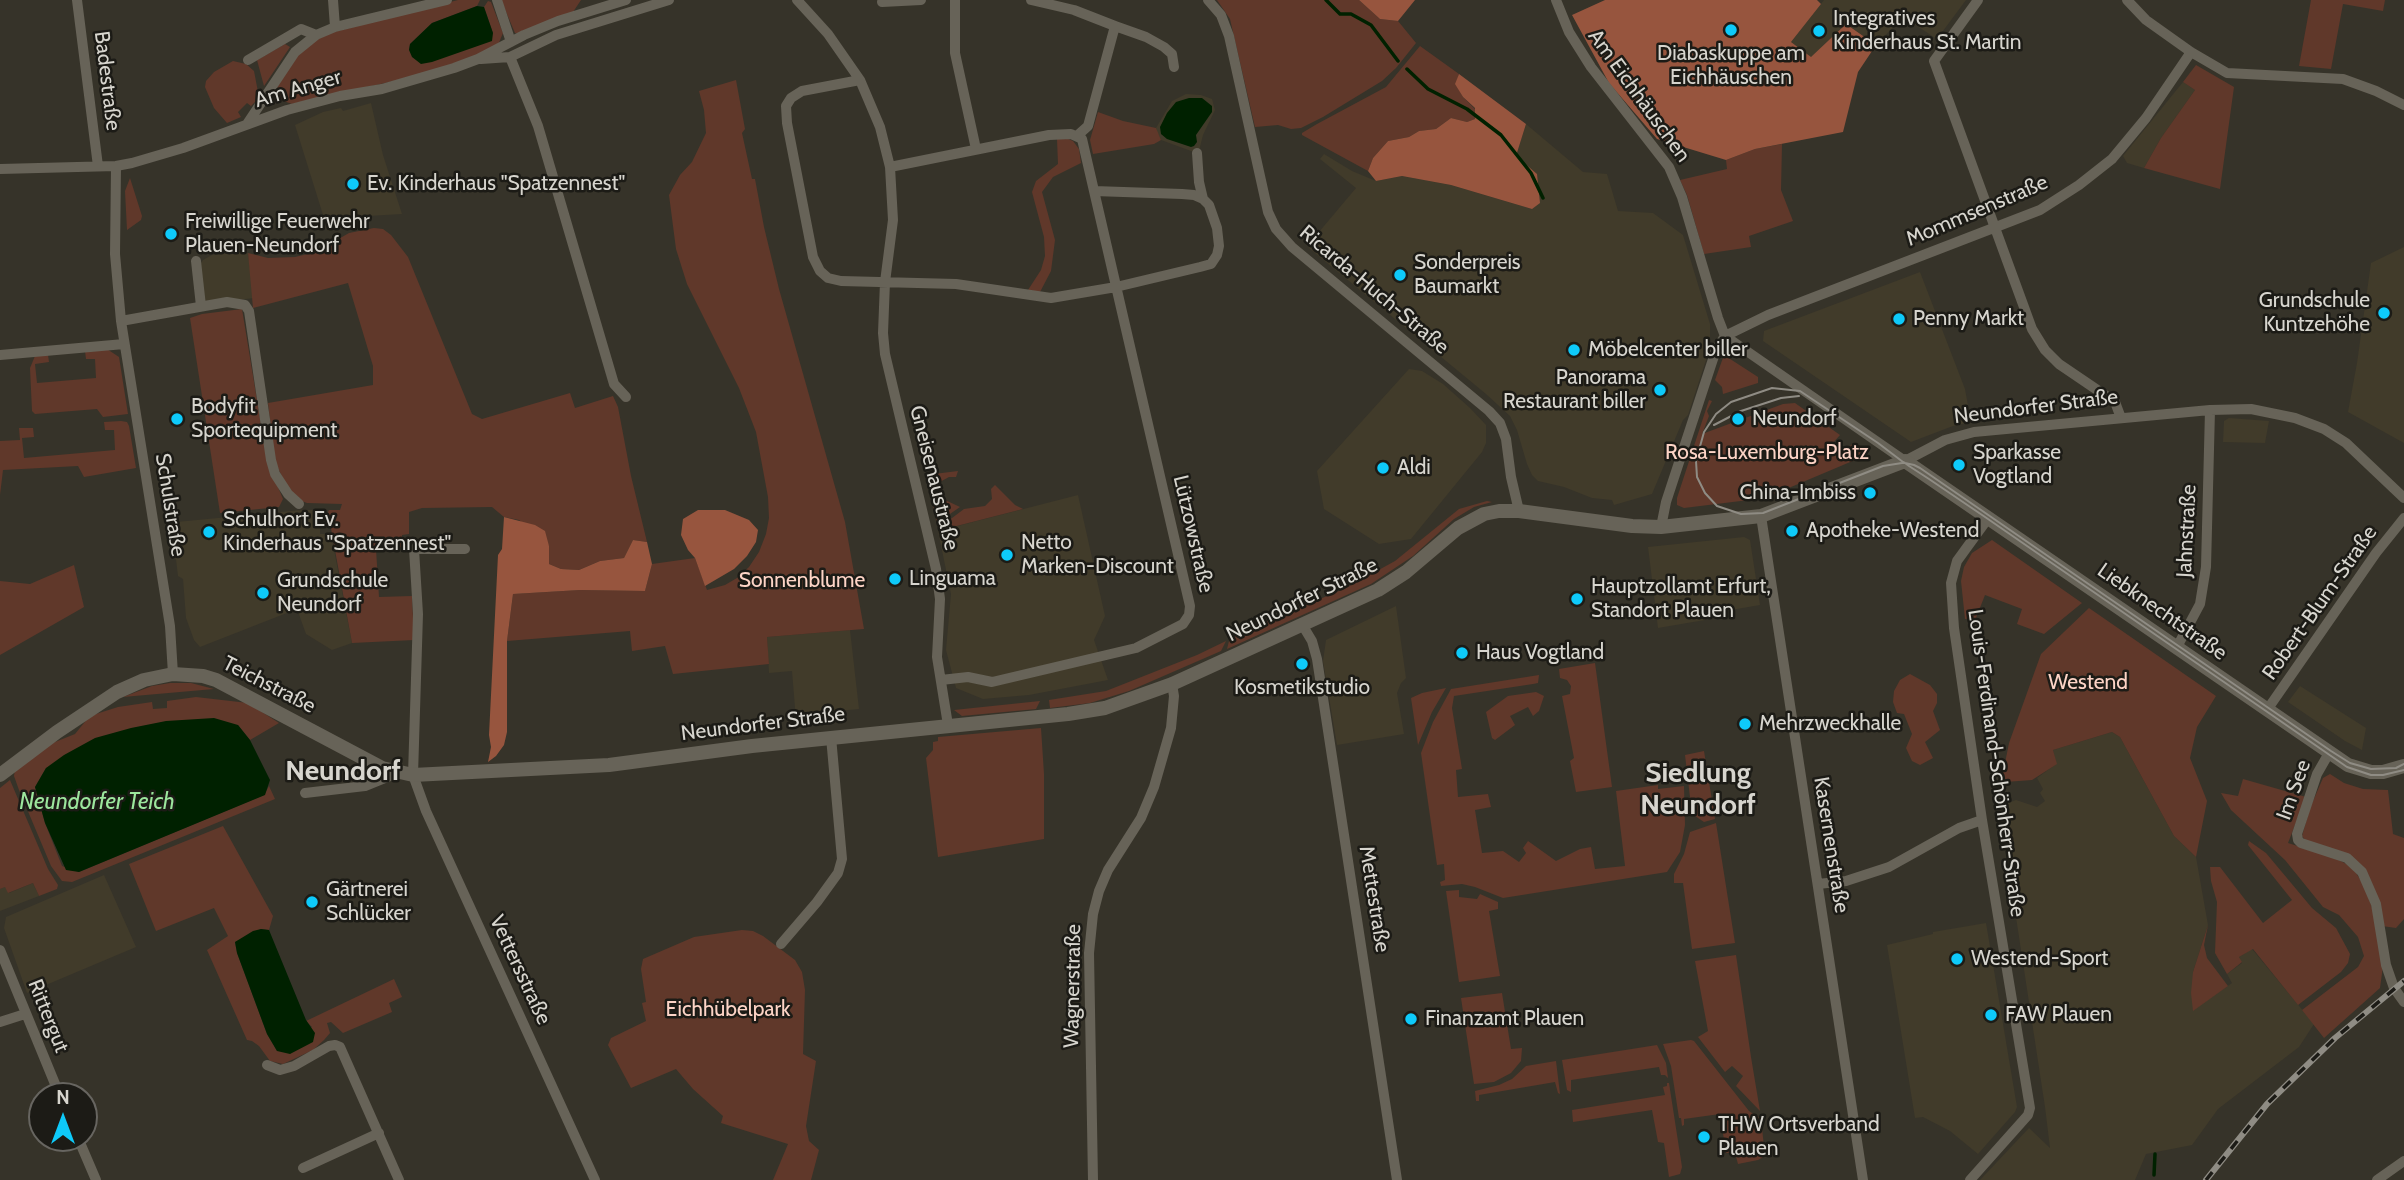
<!DOCTYPE html>
<html>
<head>
<meta charset="utf-8">
<style>
	body { margin:0 }
	#map { position:relative; width:2404px; height:1180px; overflow:hidden; background:#363329; font-family:Cabin,sans-serif }
	canvas { display:block }
	.north { position:absolute; left:28px; top:1082px; width:70px; height:70px; box-sizing:border-box; background:#1c1b16; border:2px solid #676560; border-radius:50%; rotate:0deg; font-size:19px; font-weight:700; line-height:28px; text-align:center; color:#d7d5ce }
	.north::after { content:''; display:block; margin:auto; width:24px; height:32px; background:#0ecafa; clip-path:polygon(50% 0,100% 100%,50% 72%,0 100%) }
</style>
</head>
<body>
<div id="map">
<canvas width="2404" height="1180"></canvas>
<div class="north">N</div>
</div>
<script>
const g = document.querySelector('canvas').getContext('2d');
g.lineJoin = 'round';
function fillPath(path, color) { g.fillStyle = color; g.fill(path, 'evenodd'); }
const shape = rows => new Path2D(rows.map(r => 'M' + r).join(''));
function strokePath(path, color, width, dash) { g.strokeStyle = color; g.lineWidth = width; g.lineCap = dash ? 'butt' : 'round'; g.setLineDash(dash || []); g.stroke(path); }
function label(font, color, halo, rows, align = 'center') {
  g.font = font + ' Cabin,sans-serif'; g.lineWidth = 5; g.setLineDash([]); g.textBaseline = 'middle'; g.strokeStyle = halo; g.fillStyle = color; for (const [text, x, y, turn = 0] of rows) {
    g.save(); g.translate(x, y); g.rotate((+turn || 0) * Math.PI / 180); g.textAlign = isNaN(turn) ? turn : align; if (halo) g.strokeText(text, 0, 0); g.fillText(text, 0, 0); g.restore();
  }
}
const built = shape([
	[1824,0,1966,0,1937,39,1903,17,1876,45,1846,24,1811,58,1791,42],
	[2183,82,2195,90,2161,138,2144,168,2127,163,2123,156],
	[1186,94,1201,95,1212,99,1215,110,1203,135,1199,151,1191,151,1161,140,1157,133,1156,128,1172,101],
	[371,103,383,155,402,214,368,216,328,231,295,125,323,112,341,108,343,111],
	[1526,124,1583,172,1607,174,1618,211,1653,213,1683,235,1710,324,1710,348,1688,415,1683,420,1652,494,1614,505,1612,500,1592,498,1564,487,1538,481,1532,475,1527,464,1517,430,1510,416,1486,394,1309,248,1308,245,1356,188,1320,159,1324,154,1352,171,1376,181,1402,176,1451,185,1532,209,1516,156],
	[2404,247,2404,443,2348,412,2357,363,2371,263],
	[241,252,248,253,254,298,203,304,199,266,203,260,212,255],
	[1920,272,1965,389,1971,422,1953,426,1911,442,1763,341,1764,331],
	[1409,369,1422,371,1443,384,1470,408,1486,425,1486,443,1482,452,1411,539,1379,544,1324,509,1317,471],
	[2229,418,2269,421,2265,443,2223,442,2224,421],
	[1078,495,1105,616,1094,640,1108,680,1029,695,983,699,956,688,946,650,951,594,938,531],
	[301,510,318,510,320,512,320,534,331,534,352,643,332,650,306,634,297,609,200,647,194,640,186,618,183,579,178,576,176,559,172,557,166,523],
	[1744,537,1750,540,1760,605,1708,614,1705,620,1658,628,1648,547],
	[1396,606,1406,678,1401,683,1397,693,1404,734,1337,745,1323,661,1326,640],
	[850,630,859,709,807,714,796,720,792,671,769,673,767,637],
	[2300,686,2366,728,2362,750,2345,741,2288,702],
	[2112,732,2120,737,2174,836,2196,857,2208,925,2193,972,2193,1010,2232,983,2227,974,2242,963,2239,957,2252,949,2314,1024,2299,1047,2218,1109,2192,1145,2146,1154,2135,1180,1980,1180,2029,1128,2050,1148,2045,1107,1999,806,2016,800,2037,807,2045,801,2040,793,2043,789,2037,778,2056,764,2053,750],
	[104,875,136,947,27,993,4,928,6,917],
	[33,883,39,896,0,911,0,889,5,886,9,893],
	[1986,923,2017,1107,2015,1112,1978,1154,1950,1131,1923,1117,1915,1118,1887,945,1933,934,1933,932]
]);
const green = shape([
	[458,0,480,0,477,6,432,23,410,44,409,50,493,33,484,7,488,1,491,2,503,33,498,45,474,57,416,76,292,104,278,99,276,93,278,85,299,51,322,35],
	[501,0,581,0,573,12,520,33,515,33],
	[1217,0,1359,0,1380,19,1398,21,1416,43,1396,68,1382,81,1323,117,1301,128,1291,129,1278,125,1255,127,1230,19],
	[2311,0,2385,0,2383,11,2343,4,2331,69,2299,66],
	[285,44,290,47,264,86,257,60],
	[1420,46,1459,74,1456,84,1463,97,1475,109,1475,119,1467,122,1451,118,1436,129,1419,131,1409,137,1388,141,1373,158,1368,171,1302,135,1302,133,1317,124,1386,87],
	[233,61,246,64,254,71,258,92,257,100,251,106,247,103,238,112,241,117,227,123,214,108,205,87,206,81,214,72],
	[2196,65,2234,87,2220,189,2144,168,2161,138,2195,90,2183,82],
	[736,80,745,129,742,133,752,179,755,179,764,227,779,289,845,522,864,629,767,637,769,664,673,674,665,646,632,651,630,631,507,641,513,594,580,590,645,591,652,564,695,558,707,590,725,585,737,578,749,567,759,552,766,534,769,518,768,497,756,432,739,388,687,284,676,249,669,195,680,175,692,162,706,133,704,110,699,91],
	[1098,112,1123,121,1156,128,1161,140,1154,144,1093,154,1090,140],
	[1066,138,1073,141,1079,149,1081,163,1053,177,1042,192,1055,240,1051,271,1040,292,1028,290,1041,270,1045,256,1044,237,1032,192,1036,181,1058,164,1057,139],
	[1782,144,1781,190,1793,221,1749,236,1751,247,1704,254,1687,195,1680,180,1727,169,1726,160,1755,149],
	[130,178,142,216,141,220,127,230,125,191],
	[374,228,383,229,391,235,408,257,472,414,482,419,570,393,575,408,613,396,618,407,631,476,647,542,633,540,624,558,600,561,579,570,561,569,549,564,549,546,519,520,504,517,492,507,422,508,409,512,409,534,402,535,402,547,376,549,379,597,412,596,414,640,352,643,328,512,329,510,340,510,342,504,307,503,299,500,290,493,275,462,268,403,373,385,373,366,348,283,253,308,248,253,268,258,295,257,316,252,349,233],
	[242,309,267,461,283,499,279,507,220,513,190,318,202,314],
	[107,349,119,357,128,414,103,417,97,409,35,414,32,411,30,368,35,356,48,355,49,362,35,364,37,383,96,378,95,359,86,359,85,351],
	[1724,355,1758,377,1758,383,1723,394,1722,387,1715,380],
	[1709,400,1712,401,1707,411,1709,416,1702,434,1783,404,1795,403,1840,435,1832,444,1845,452,1852,444,1862,450,1862,457,1765,498,1684,508,1677,505,1677,498],
	[121,421,127,422,129,426,136,468,84,477,78,466,3,470,0,495,0,441,20,440,19,428,33,428,34,437,22,438,24,458,115,450,114,430,105,430,104,422],
	[958,471,956,477,949,477,938,483,937,489,943,499,960,507,937,523,926,475],
	[995,485,1015,505,1023,509,941,530,940,527,964,509,985,506,992,499,991,489],
	[1487,501,1492,502,1474,507,1454,519,1413,556,1371,584,1227,649,1230,637,1346,588,1395,561,1459,509],
	[1992,540,2082,603,2044,634,2017,624,2022,609,1985,595,1976,618,1965,619,1961,581,1964,567,1972,553],
	[74,565,84,607,0,655,0,581,30,584],
	[2089,608,2216,696,2197,727,2190,758,2207,801,2196,857,2174,836,2120,737,2112,732,2053,750,2057,764,2032,780,2005,782,2002,778,2009,743,2041,654],
	[1226,641,1221,651,1129,691,1090,703,1050,708,1049,700,1106,691,1197,655],
	[1595,663,1612,787,1576,792,1570,761,1574,758,1562,696,1570,694,1571,686,1567,680,1560,678,1559,669],
	[1910,674,1930,685,1937,694,1937,703,1933,711,1940,730,1925,742,1933,758,1920,765,1912,761,1906,748,1912,734,1904,714,1897,713,1893,702,1894,691,1900,680],
	[1539,675,1538,683,1533,684,1454,696,1452,708,1462,769,1456,770,1458,797,1488,794,1491,807,1475,810,1482,853,1503,851,1519,862,1526,853,1523,848,1528,841,1556,861,1580,849,1591,847,1595,869,1625,866,1616,791,1658,785,1658,789,1684,786,1685,825,1680,852,1667,872,1503,898,1475,887,1462,884,1441,886,1440,882,1445,880,1444,864,1437,865,1421,753,1433,722,1451,689],
	[170,683,191,683,214,689,123,697,152,686],
	[1446,688,1432,712,1418,745,1411,698,1422,693],
	[1536,692,1544,696,1539,711,1533,716,1528,707,1510,716,1515,725,1495,740,1492,738,1486,712,1508,696],
	[196,697,248,703,279,723,250,740,238,725,46,768,35,787,45,823,62,866,79,872,264,795,269,786,275,799,72,882,62,881,51,866,19,790,14,776,15,769,45,746,75,734,88,718,96,714,118,707,152,702,153,709,167,708,167,701],
	[1040,701,1036,709,962,716,954,710],
	[1041,728,1044,774,1044,839,938,857,926,758,933,750,933,742,938,741,938,737],
	[1704,751,1715,819,1704,822,1692,814,1685,755],
	[2330,774,2344,783,2363,789,2388,790,2393,834,2404,838,2404,919,2396,928,2382,926,2359,866,2308,844,2302,836,2310,808,2323,778],
	[2243,779,2306,797,2288,843,2335,858,2352,867,2366,888,2378,928,2383,966,2380,988,2324,1038,2302,1010,2358,967,2364,956,2358,937,2339,915,2323,907,2285,860,2231,810,2221,793,2238,796],
	[10,780,48,869,58,885,57,889,39,896,33,883,8,893,5,887,0,889,0,788],
	[1716,823,1735,943,1692,949,1683,883,1674,883,1674,874,1684,854,1690,832],
	[223,826,273,916,269,930,261,929,235,942,237,953,267,1034,277,1051,312,1027,306,1021,394,979,402,997,389,1003,392,1012,343,1033,331,1022,327,1023,330,1033,324,1040,313,1050,283,1064,270,1061,259,1046,252,1041,247,1040,207,950,228,936,214,908,156,931,129,864],
	[2249,841,2266,853,2312,908,2336,928,2350,954,2348,963,2341,972,2298,1005,2253,949,2239,957,2242,962,2227,974,2215,953,2217,902,2211,881,2210,867,2220,867,2263,923,2292,900,2248,845],
	[1459,890,1459,897,1477,899,1480,894,1498,902,1498,909,1489,911,1500,976,1459,982,1446,891],
	[2208,925,2204,945,2207,958,2228,986,2193,1011,2191,993,2193,972],
	[742,930,753,931,763,936,795,960,802,972,805,990,803,1054,816,1061,806,1126,809,1141,819,1150,811,1180,773,1180,788,1144,721,1123,723,1116,693,1089,676,1069,631,1088,608,1045,611,1038,646,1021,642,1003,646,1002,641,969,643,959,694,937],
	[1736,955,1751,1057,1760,1111,1736,1086,1743,1076,1732,1066,1725,1072,1698,1037,1708,1031,1695,961],
	[1502,993,1511,1049,1522,1048,1521,1061,1511,1073,1494,1082,1474,1084,1461,998],
	[1691,1040,1694,1041,1749,1111,1761,1119,1765,1156,1758,1160,1738,1164,1735,1153,1726,1153,1720,1114,1684,1119,1684,1125,1682,1126,1681,1118,1679,1118,1671,1066,1663,1044],
	[1657,1045,1666,1063,1668,1078,1665,1075,1661,1075,1659,1067,1571,1080,1571,1092,1567,1090,1562,1060],
	[1556,1061,1560,1094,1558,1093,1555,1082,1479,1095,1479,1101,1476,1101,1475,1091,1499,1085,1512,1079,1526,1066],
	[1667,1083,1669,1083,1682,1167,1680,1174,1669,1177,1664,1143,1658,1142,1652,1110,1573,1122,1572,1110,1665,1095,1663,1087,1667,1086]
]);
const forest = shape([
	[1359,0,1415,0,1398,21,1380,19],
	[1605,0,1817,0,1821,4,1791,42,1811,57,1846,24,1876,45,1858,72,1843,132,1755,149,1726,160,1657,139,1609,83,1572,15],
	[1459,74,1526,124,1516,156,1537,174,1540,203,1532,209,1451,185,1402,176,1376,181,1368,171,1373,158,1388,141,1409,137,1419,131,1436,129,1451,118,1467,122,1475,119,1475,108,1463,97,1455,84],
	[698,510,725,510,749,520,758,530,756,542,747,556,734,569,705,586,695,558,688,550,681,535,683,519],
	[504,517,535,525,545,531,549,546,549,564,561,569,579,570,600,561,624,558,633,540,647,542,652,564,645,591,580,590,513,594,507,641,507,732,504,745,496,756,488,762,491,747,489,735,498,555,502,549]
]);
const water = shape([
	[477,6,484,7,493,33,492,41,432,62,421,64,412,57,409,50,410,44,432,23],
	[1189,98,1202,98,1212,106,1212,112,1196,135,1197,142,1194,146,1191,147,1167,139,1161,134,1160,127,1167,113,1176,102],
	[214,718,238,725,250,740,270,780,265,795,79,872,66,870,45,823,35,787,46,768,64,755,95,738,131,728,166,721],
	[261,929,269,930,306,1020,315,1033,313,1042,290,1054,277,1051,267,1034,237,953,235,942,253,931]
]);
const stream = shape([
	[1326,0,1340,14,1351,14,1371,25,1398,61],
	[1407,69,1428,89,1467,109,1501,135,1531,173,1543,198],
	[2154,1175,2155,1154]
]);
const minor = shape([
	[77,0,98,166],
	[333,0,335,27],
	[497,0,511,42],
	[797,0,828,34,860,80,880,127,890,167,893,220,885,282,883,333,885,354,936,569,940,599,937,657,948,725],
	[955,0,955,53,976,149],
	[1031,0,1074,10,1115,26,1088,126,1078,135],
	[1208,0,1221,15,1229,36,1268,212,1276,229,1292,247,1489,411,1500,423,1506,439,1511,477,1519,511],
	[1556,0,1569,32,1591,67,1669,167,1682,197,1718,318,1725,336],
	[1978,0,1934,61,2032,329,2045,350,2059,364,2115,402,2121,418],
	[2127,0,2146,20,2191,52,2227,73,2343,79,2376,91,2404,105],
	[882,2,921,0],
	[1115,26,1146,37,1164,47,1172,54,1174,67],
	[510,57,538,126,614,384,626,397],
	[481,59,510,57,556,35,669,0],
	[248,60,301,29,316,35],
	[860,80,802,91,791,98,786,106,787,123,813,257,820,271,828,278,841,281,956,284,1051,298,1116,287,1200,267,1211,264,1217,255,1219,246,1217,228,1209,205,1203,199,1194,195,1182,194,1094,191],
	[247,124,295,52,316,35,335,27,447,0],
	[1197,153,1199,182,1203,199],
	[116,166,115,254,121,321,170,626,173,674],
	[890,167,1049,135,1071,134,1082,139,1190,606,1189,615,1183,624,1136,648,992,682,968,677,941,680],
	[0,169,116,166,132,163,183,148,287,110,340,96,382,89,454,68,478,59,524,35,558,21,626,0],
	[196,261,201,306],
	[121,321,227,302,245,305,249,311,271,460,275,474,288,494,299,504],
	[1725,336,1905,461,1945,440,1974,432,2210,410,2251,409,2295,418,2324,429,2346,443,2404,498],
	[0,355,124,344],
	[1761,516,1863,1180],
	[1661,527,1666,502,1716,350,1725,336,1768,315,2040,210,2079,185,2112,159,2146,118,2191,52],
	[465,549,414,549,418,614,413,775,426,811,595,1180],
	[1303,626,1312,641,1317,659,1397,1180],
	[2177,647,2200,604,2206,567,2210,410],
	[2267,710,2376,553,2404,518],
	[2329,753,2317,774,2297,834,2298,840,2301,843,2347,858,2362,872,2376,904,2386,965,2394,988,2404,1002],
	[305,793,365,786,397,773],
	[1818,884,1846,881,1889,867,1959,828,1982,820],
	[781,944,817,902,838,873,842,859,831,737],
	[0,950,60,1096],
	[0,1022,25,1014],
	[267,1065,280,1070,294,1066,329,1046,335,1045,340,1047,399,1180],
	[78,1138,96,1180],
	[303,1168,379,1133],
	[1093,1180,1089,953,1093,914,1099,891,1108,870,1141,818,1154,787,1171,728,1174,696,1172,684],
	[1970,1180,2028,1115,2030,1108,1982,820,1954,628,1951,583,1957,561,1989,517],
	[2377,1180,2404,1161]
]);
const tertiary = shape([
	[0,775,57,732,117,692,144,680,173,674,203,676,216,680,382,768,413,775,609,765,752,746,1068,714,1105,708,1172,684,1378,590,1406,572,1458,528,1484,514,1499,511,1519,511,1632,526,1661,527,1761,516,1905,461,2348,765,2371,772,2383,772,2404,766]
]);
const tram = shape([
	[1714,425,1741,411,1781,398,1799,396],
	[2404,764,2396,768,2371,769,2350,763,2331,751,1920,468,1914,465,1905,463,1902,463,1883,466,1763,513,1741,514,1717,506,1705,493,1697,477,1696,461,1704,432,1716,414,1731,402,1772,388,1800,391,1878,443,1903,462,1905,463,1909,466,1929,479,1988,519,2347,767,2371,775,2383,775,2404,770]
]);
const rail = shape([
	[2206,1180,2267,1104,2335,1038,2404,981]
]);
const markers = [
	[1731,30,7,"#0ecafa"],
	[1819,31,7,"#0ecafa"],
	[353,184,7,"#0ecafa"],
	[171,234,7,"#0ecafa"],
	[1400,275,7,"#0ecafa"],
	[2384,313,7,"#0ecafa"],
	[1899,319,7,"#0ecafa"],
	[1574,350,7,"#0ecafa"],
	[1660,390,7,"#0ecafa"],
	[177,419,7,"#0ecafa"],
	[1738,419,7,"#0ecafa"],
	[1959,465,7,"#0ecafa"],
	[1383,468,7,"#0ecafa"],
	[1870,493,7,"#0ecafa"],
	[1792,531,7,"#0ecafa"],
	[209,532,7,"#0ecafa"],
	[1007,555,7,"#0ecafa"],
	[895,579,7,"#0ecafa"],
	[263,593,7,"#0ecafa"],
	[1577,599,7,"#0ecafa"],
	[1462,653,7,"#0ecafa"],
	[1302,664,7,"#0ecafa"],
	[1745,724,7,"#0ecafa"],
	[312,902,7,"#0ecafa"],
	[1957,959,7,"#0ecafa"],
	[1991,1015,7,"#0ecafa"],
	[1411,1019,7,"#0ecafa"],
	[1704,1137,7,"#0ecafa"]
];
const poiNames = [
	["Integratives",1833,19],
	["Kinderhaus St. Martin",1833,43],
	["Diabaskuppe am",1731,54,"center"],
	["Eichhäuschen",1731,78,"center"],
	["Ev. Kinderhaus \"Spatzennest\"",367,184],
	["Freiwillige Feuerwehr",185,222],
	["Plauen-Neundorf",185,246],
	["Sonderpreis",1414,263],
	["Baumarkt",1414,287],
	["Grundschule",2370,301,"right"],
	["Kuntzehöhe",2370,325,"right"],
	["Penny Markt",1913,319],
	["Möbelcenter biller",1588,350],
	["Panorama",1646,378,"right"],
	["Restaurant biller",1646,402,"right"],
	["Bodyfit",191,407],
	["Sportequipment",191,431],
	["Neundorf",1752,419],
	["Sparkasse",1973,453],
	["Vogtland",1973,477],
	["Aldi",1397,468],
	["China-Imbiss",1856,493,"right"],
	["Schulhort Ev.",223,520],
	["Kinderhaus \"Spatzennest\"",223,544],
	["Apotheke-Westend",1806,531],
	["Netto",1021,543],
	["Marken-Discount",1021,567],
	["Linguama",909,579],
	["Grundschule",277,581],
	["Neundorf",277,605],
	["Hauptzollamt Erfurt,",1591,587],
	["Standort Plauen",1591,611],
	["Haus Vogtland",1476,653],
	["Kosmetikstudio",1302,688,"center"],
	["Mehrzweckhalle",1759,724],
	["Gärtnerei",326,890],
	["Schlücker",326,914],
	["Westend-Sport",1971,959],
	["FAW Plauen",2005,1015],
	["Finanzamt Plauen",1425,1019],
	["THW Ortsverband",1718,1125],
	["Plauen",1718,1149]
];
const streetNames = [
	["Badestraße",107,81,83],
	["Am Anger",298,89,-16],
	["Am Eichhäuschen",1639,96,54],
	["Mommsenstraße",1977,211,-23],
	["Ricarda-Huch-Straße",1374,290,40],
	["Neundorfer Straße",2036,407,-7],
	["Gneisenaustraße",934,478,76],
	["Schulstraße",170,505,81],
	["Jahnstraße",2187,531,-87],
	["Lützowstraße",1193,534,77],
	["Neundorfer Straße",1302,600,-26],
	["Robert-Blum-Straße",2320,603,-55],
	["Liebknechtstraße",2162,612,35],
	["Teichstraße",269,685,27],
	["Neundorfer Straße",763,724,-7],
	["Louis-Ferdinand-Schönherr-Straße",1996,763,82],
	["Im See",2294,790,-70],
	["Kasernenstraße",1831,845,81],
	["Mettestraße",1374,899,81],
	["Vettersstraße",520,970,65],
	["Wagnerstraße",1073,986,-89],
	["Rittergut",48,1016,68]
];
const parkNames = [
	["Rosa-Luxemburg-Platz",1767,453],
	["Sonnenblume",802,581],
	["Westend",2088,683],
	["Eichhübelpark",728,1010]
];
const waterNames = [
	["Neundorfer Teich",97,802]
];
const districtNames = [
	["Neundorf",343,772],
	["Siedlung",1698,774],
	["Neundorf",1698,806]
];
fillPath(built, '#413b2a');
fillPath(green, '#60382a');
fillPath(forest, '#97553e');
fillPath(water, '#002100');
strokePath(stream, '#002100', 3.5);
strokePath(minor, '#676358', 10);
strokePath(tertiary, '#676358', 14);
strokePath(tram, '#8f8c84', 2);
strokePath(rail, '#8f8c84', 6);
strokePath(rail, '#1c1b16', 3.5, [10]);
for (const [x, y, r, color] of markers) { const dot = new Path2D(); dot.arc(x, y, r, 0, 2 * Math.PI); g.fillStyle = color; g.fill(dot); strokePath(dot, '#1c1b16', 2.5); }
label('21px', '#d7d5ce', '#1c1b16', poiNames, 'left');
label('21px', '#d7d5ce', '#1c1b16', streetNames);
label('21px', '#fdd4c6', '#1c1b16', parkNames);
label('italic 23px', '#9ce69d', '#1c1b16', waterNames);
label('bold 28px', '#d7d5ce', '#1c1b16', districtNames);
</script>
</body>
</html>
